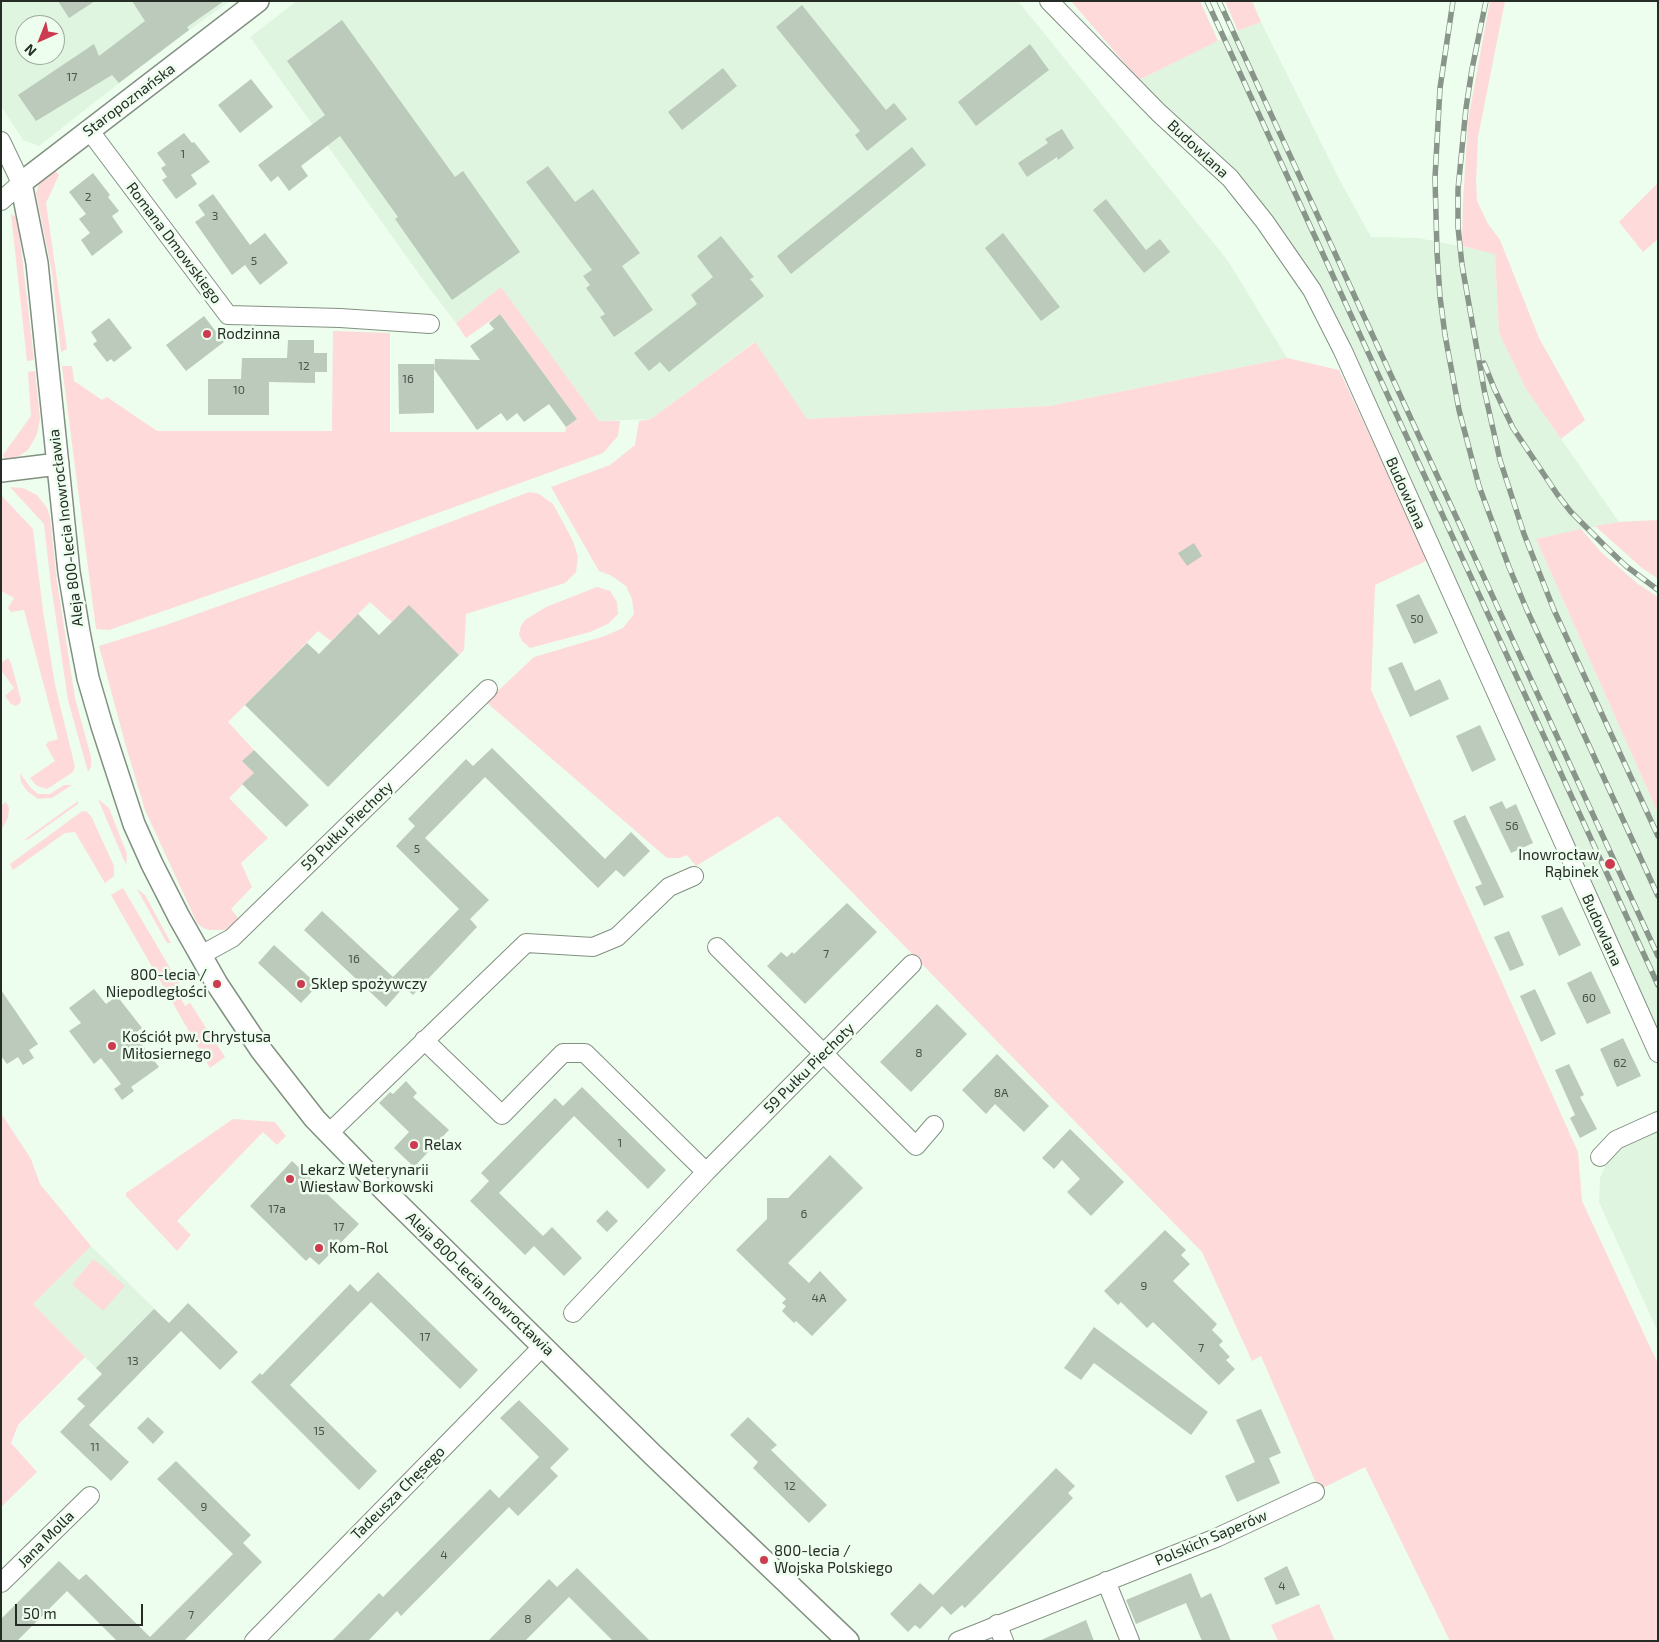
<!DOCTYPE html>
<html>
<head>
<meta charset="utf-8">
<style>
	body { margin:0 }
	#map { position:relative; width:1659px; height:1642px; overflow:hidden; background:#edfdee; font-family:"Exo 2",sans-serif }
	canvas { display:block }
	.frame { position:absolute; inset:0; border:2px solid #252b25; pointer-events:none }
	.north { position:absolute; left:15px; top:15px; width:50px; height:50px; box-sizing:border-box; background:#edfdee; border:1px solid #9da99e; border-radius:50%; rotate:224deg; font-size:14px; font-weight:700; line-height:20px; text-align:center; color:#252b25 }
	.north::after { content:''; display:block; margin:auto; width:18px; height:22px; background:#cc3b50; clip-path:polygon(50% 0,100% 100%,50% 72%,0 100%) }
	.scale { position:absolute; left:15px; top:1604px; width:128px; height:22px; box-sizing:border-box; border:2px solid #252b25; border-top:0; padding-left:6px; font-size:15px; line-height:18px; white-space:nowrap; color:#252b25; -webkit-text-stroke:4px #edfdee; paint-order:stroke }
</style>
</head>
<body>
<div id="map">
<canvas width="1659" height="1642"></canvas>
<div class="frame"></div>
<div class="north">N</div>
<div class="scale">50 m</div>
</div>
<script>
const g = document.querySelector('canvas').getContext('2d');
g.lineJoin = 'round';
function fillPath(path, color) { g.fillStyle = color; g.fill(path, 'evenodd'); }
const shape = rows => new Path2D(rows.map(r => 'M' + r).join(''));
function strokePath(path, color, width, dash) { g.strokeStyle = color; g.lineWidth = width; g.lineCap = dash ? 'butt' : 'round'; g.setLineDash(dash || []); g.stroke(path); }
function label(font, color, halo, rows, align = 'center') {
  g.font = font + ' "Exo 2",sans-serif'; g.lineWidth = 5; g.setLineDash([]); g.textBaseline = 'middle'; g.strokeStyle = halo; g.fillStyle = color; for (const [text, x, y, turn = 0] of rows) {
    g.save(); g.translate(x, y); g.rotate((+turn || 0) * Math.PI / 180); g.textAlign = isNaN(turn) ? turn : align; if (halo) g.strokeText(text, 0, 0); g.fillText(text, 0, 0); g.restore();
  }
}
const built = shape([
	[1,1,230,1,189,30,119,83,39,146,23,140,1,106],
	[25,25,55,25,55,55,25,55],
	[297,1,1018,1,1228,261,1287,358,1049,406,807,419,754,342,651,419,599,421,501,288,456,323,424,281,250,37],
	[1261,22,1339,179,1371,237,1418,238,1495,253,1499,333,1526,389,1619,522,1536,539,1658,813,1658,1041,1523,729,1350,349,1320,291,1241,177,1139,80,1238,31],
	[1658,1127,1658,1332,1599,1202,1600,1178,1610,1155,1644,1133],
	[91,1246,160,1314,102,1374,33,1304]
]);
const green = shape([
	[1071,1,1200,1,1218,41,1139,80],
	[1225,1,1252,1,1261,22,1238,31],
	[1490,1,1505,1,1478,137,1476,182,1477,201,1488,224,1500,240,1539,338,1585,420,1561,439,1526,389,1499,333,1495,254,1462,246,1463,202,1468,121],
	[53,168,59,175,46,203,67,349,61,352,52,272,36,193,39,184],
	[1658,183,1658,239,1643,252,1619,222],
	[11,214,16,217,19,231,34,360,27,361],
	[501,287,599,421,620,421,618,436,603,453,264,576,109,630,96,629,62,366,72,366,74,381,102,400,107,397,157,431,332,431,333,331,390,333,390,432,565,432,566,427,577,419,500,314,466,338,456,323],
	[755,342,807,419,1049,406,1287,358,1339,370,1428,560,1375,585,1371,690,1578,1152,1582,1201,1658,1364,1658,1641,1450,1641,1365,1467,1319,1490,1261,1356,1252,1361,1202,1252,778,816,696,866,687,855,680,858,667,858,486,702,534,657,605,636,623,628,634,614,632,599,626,586,612,576,599,571,551,487,610,465,635,445,639,421,651,419],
	[35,371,40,419,37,434,28,450,19,456,11,459,4,459,3,455,31,416,28,372],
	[10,487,23,488,37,495,47,508,50,517,57,582,75,698,91,757,91,767,88,772,68,700,51,585,44,524],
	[529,492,539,494,553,504,573,541,578,557,576,572,565,583,466,614,464,650,459,655,409,606,392,622,370,602,331,641,318,631,228,722,254,750,242,761,254,773,229,798,268,838,241,863,252,887,231,909,239,919,225,930,209,930,203,928,197,923,145,810,125,743,99,646,166,625,395,543],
	[1,495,33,529,43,611,55,685,75,767,73,772,47,789,37,786,30,778,55,761,46,745,48,742,58,739,24,610,11,612,8,608,14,598,1,591],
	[1658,520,1658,579,1642,568,1595,526,1619,522],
	[1581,529,1601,552,1638,584,1658,597,1658,813,1536,539],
	[597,587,610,591,617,602,618,614,608,624,590,632,530,648,522,641,519,634,521,626,525,620,546,607],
	[8,658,11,663,21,700,20,703,16,706,11,704,5,696,14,688,1,670,1,663],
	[20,773,30,787,38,794,50,794,64,785,72,785,52,798,38,799,27,791,21,782],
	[98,799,109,808,127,854,126,865],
	[78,801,78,804,29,839,24,840],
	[6,802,9,808,8,818,1,830,1,805],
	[86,811,91,816,114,866,114,876,105,883,75,832,65,833,13,870,10,864,81,812],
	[123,888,183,990,178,993,185,1006,190,1003,225,1057,210,1068,111,895],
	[137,889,145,895,171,943,167,943],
	[1,1113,31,1159,40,1184,91,1246,33,1304,85,1357,18,1425,11,1443,37,1472,1,1507],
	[233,1119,275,1122,286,1136,277,1145,263,1132,177,1221,191,1235,177,1251,126,1196,126,1193],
	[94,1259,125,1286,103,1311,72,1284],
	[1319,1604,1335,1641,1278,1641,1271,1625]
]);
const building = shape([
	[58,1,95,1,69,18],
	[132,1,224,1,187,27,189,30,119,83,112,75,36,121,18,95,94,44,99,56,145,21],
	[802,5,886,110,894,103,907,119,867,151,855,135,860,131,776,27],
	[342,20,455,177,463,171,520,252,452,300,395,219,398,217,340,136,301,166,308,176,289,191,278,176,271,182,258,165,325,115,287,61],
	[1030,44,1049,70,976,126,958,102],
	[723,68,737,86,682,130,668,112],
	[251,79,273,107,240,133,218,105],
	[1062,129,1074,148,1058,160,1057,157,1027,177,1018,163,1048,143,1045,139],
	[184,133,192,143,194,142,210,162,191,175,197,184,176,199,162,180,167,177,161,168,166,165,157,153],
	[912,147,926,165,791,274,777,256],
	[548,166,575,202,593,189,640,253,622,266,653,310,614,337,600,317,605,314,586,288,590,285,583,276,592,270,526,182],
	[93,173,110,195,108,197,119,211,112,216,123,232,92,256,81,240,90,233,79,219,86,214,69,192],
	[213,194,250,245,265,233,288,263,260,285,245,265,232,275,195,222,205,215,198,205],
	[1106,199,1146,250,1160,239,1170,252,1144,273,1093,210],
	[1003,233,1060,307,1041,321,985,248],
	[721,236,754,277,750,279,764,296,669,372,660,362,649,371,634,353,697,304,691,295,713,277,697,256],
	[500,314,577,419,566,427,549,404,524,422,517,413,507,421,501,413,477,430,434,369,435,359,480,360,470,346,494,329,489,323],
	[204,316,224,342,186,371,166,345],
	[109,318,132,348,114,362,111,359,107,362,93,344,97,341,91,332],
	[288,340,314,340,314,353,327,353,327,372,315,372,315,383,269,382,269,415,208,415,208,379,241,379,242,358,287,358],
	[398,364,434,364,434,413,399,414],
	[1194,543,1202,556,1187,566,1178,553],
	[1419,594,1438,633,1414,644,1396,605],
	[409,605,459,655,328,787,245,705,307,643,319,654,358,614,379,635],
	[1402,662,1415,691,1440,679,1449,699,1410,717,1388,668],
	[1480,725,1496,760,1472,772,1456,736],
	[492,748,605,859,631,832,650,851,624,877,616,870,598,888,485,777,425,838,489,900,470,919,477,927,413,995,404,987,386,1007,304,930,322,911,393,977,459,909,396,846,415,826,408,819,466,759,473,766],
	[254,750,309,805,286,827,242,784,254,773,242,761],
	[1502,801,1506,809,1516,804,1533,843,1511,853,1489,807],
	[1465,815,1504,897,1484,906,1475,887,1482,884,1453,821],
	[847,903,877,932,805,1004,767,966,781,952,787,957,792,952,794,954],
	[1562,907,1581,945,1559,956,1541,916],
	[1509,931,1524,965,1510,971,1494,937],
	[274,945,318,985,301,1003,258,963],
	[1591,971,1611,1013,1587,1024,1567,983],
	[94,989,106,1004,117,996,142,1028,134,1034,159,1067,131,1087,134,1091,122,1100,114,1089,121,1084,101,1058,94,1064,69,1031,81,1023,69,1008],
	[1535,989,1556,1034,1541,1042,1520,996],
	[1,990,38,1044,29,1050,34,1058,23,1065,18,1057,7,1064,1,1056],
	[937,1004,967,1034,911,1092,880,1062],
	[1623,1038,1641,1076,1617,1087,1600,1049],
	[997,1054,1049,1106,1024,1132,995,1104,986,1114,962,1090],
	[1569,1064,1584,1095,1580,1097,1597,1129,1580,1138,1570,1118,1575,1115,1555,1070],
	[406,1081,417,1093,413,1097,449,1130,414,1167,394,1148,409,1132,379,1103,390,1092,393,1094],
	[582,1087,666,1170,648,1189,574,1116,499,1193,543,1236,552,1227,582,1258,564,1276,534,1246,525,1255,470,1201,489,1181,481,1173,555,1098,563,1106],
	[1070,1129,1124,1182,1091,1216,1067,1192,1080,1179,1062,1160,1054,1169,1042,1158],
	[830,1155,863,1188,788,1263,809,1283,820,1271,847,1300,812,1336,796,1321,794,1323,782,1311,786,1306,782,1303,786,1299,736,1250,767,1219,767,1198,788,1198],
	[292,1161,359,1224,319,1265,310,1257,306,1261,250,1206],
	[607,1210,618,1221,607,1232,596,1221],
	[1165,1230,1186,1250,1181,1255,1190,1264,1173,1281,1217,1324,1212,1330,1223,1341,1219,1345,1230,1357,1226,1360,1235,1369,1219,1385,1153,1322,1147,1328,1121,1302,1118,1305,1104,1291],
	[378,1272,478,1370,460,1389,371,1302,361,1312,290,1385,377,1471,359,1490,251,1382,260,1373,262,1375,350,1284,358,1292],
	[188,1303,238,1352,220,1370,181,1331,89,1425,129,1462,111,1481,60,1432,85,1406,77,1399,102,1374,96,1368,154,1309,169,1323],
	[1094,1327,1208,1412,1191,1435,1094,1363,1081,1380,1064,1368],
	[519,1400,569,1449,550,1468,558,1476,518,1516,509,1507,401,1616,397,1611,368,1641,332,1641,379,1593,383,1597,490,1489,499,1498,539,1457,500,1418],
	[1261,1409,1281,1453,1269,1458,1280,1483,1237,1502,1225,1476,1255,1462,1236,1420],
	[148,1417,164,1432,153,1444,137,1428],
	[748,1417,777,1445,771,1450,827,1505,809,1523,753,1468,758,1462,730,1435],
	[176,1461,251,1535,243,1543,262,1562,184,1641,117,1641,67,1591,17,1641,1,1641,1,1619,59,1561,79,1580,86,1574,150,1637,233,1554,157,1479],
	[1056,1468,1075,1486,1068,1493,1073,1498,965,1608,962,1605,951,1615,942,1606,920,1629,915,1625,908,1632,890,1614,920,1583,933,1595],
	[1287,1566,1300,1595,1276,1605,1264,1578],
	[577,1568,650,1641,613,1641,569,1597,525,1641,488,1641,549,1579,557,1587],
	[1191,1573,1201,1598,1211,1593,1231,1641,1202,1641,1186,1603,1136,1624,1126,1600],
	[1086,1620,1094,1641,1039,1641]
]);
const minor = shape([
	[1049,1,1159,113,1230,178,1265,222,1312,290,1343,351,1658,1053],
	[89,130,228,315,340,318,430,324],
	[1,141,21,183,1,201],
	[717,947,916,1146,934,1125],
	[201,955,232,938,488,689],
	[424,1040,502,1115,563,1053,585,1053,706,1172,912,964],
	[329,1133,526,943,593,947,617,937,669,887,694,876],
	[1600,1157,1616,1140,1658,1121],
	[573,1313,706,1172],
	[1106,1581,1130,1641],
	[1,1583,90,1496],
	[997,1624,1004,1641],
	[254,1641,543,1346],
	[958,1641,1216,1538,1315,1492]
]);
const tertiary = shape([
	[258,1,21,183,37,263,69,572,79,632,88,678,102,726,134,824,152,864,179,917,217,984,261,1050,315,1119,385,1191,653,1455,848,1641],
	[1,471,58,464]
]);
const rail = shape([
	[1207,1,1658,985],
	[1219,1,1658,956],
	[1453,1,1440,88,1435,178,1437,252,1440,297,1445,335,1459,410,1479,486,1509,567,1526,608,1658,896],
	[1486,1,1472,69,1466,108,1458,189,1458,227,1462,265,1484,389,1500,460,1524,534,1554,610,1658,836],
	[1484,363,1494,388,1513,428,1557,494,1571,512,1606,547,1626,566,1658,590]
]);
const markers = [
	[207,334,5,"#cc3b50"],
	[1610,864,6,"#cc3b50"],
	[217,984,5,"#cc3b50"],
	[301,984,5,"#cc3b50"],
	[112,1046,5,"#cc3b50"],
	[414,1145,5,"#cc3b50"],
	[290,1179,5,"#cc3b50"],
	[319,1248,5,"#cc3b50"],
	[764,1560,5,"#cc3b50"]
];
const numberNames = [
	["17",72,77],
	["1",183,154],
	["2",88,197],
	["3",215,216],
	["5",254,261],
	["12",304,366],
	["16",408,379],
	["10",239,390],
	["50",1417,619],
	["56",1512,826],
	["5",417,849],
	["7",826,954],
	["16",354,959],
	["60",1589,998],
	["8",919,1053],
	["62",1620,1063],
	["8A",1001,1093],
	["1",620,1143],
	["17a",277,1209],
	["6",804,1214],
	["17",339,1227],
	["9",1144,1286],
	["4A",819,1298],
	["17",425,1337],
	["7",1201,1348],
	["13",133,1361],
	["15",319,1431],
	["11",95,1447],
	["12",790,1486],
	["9",204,1507],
	["4",444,1555],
	["4",1282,1586],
	["7",191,1615],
	["8",528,1619]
];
const streetNames = [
	["Staropoznańska",129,100,-37],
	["Budowlana",1198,149,43],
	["Romana Dmowskiego",174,243,53],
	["Budowlana",1406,493,66],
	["Aleja 800-lecia Inowrocławia",66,528,-97],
	["59 Pułku Piechoty",347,826,-44],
	["Budowlana",1602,930,66],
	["59 Pułku Piechoty",809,1068,-45],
	["Aleja 800-lecia Inowrocławia",480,1284,44],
	["Tadeusza Chęsego",398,1493,-45],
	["Polskich Saperów",1211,1538,-23],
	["Jana Molla",46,1539,-45]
];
const poiNames = [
	["Rodzinna",217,334],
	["Inowrocław",1599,855,"right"],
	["Rąbinek",1599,872,"right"],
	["800-lecia /",207,975,"right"],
	["Niepodległości",207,992,"right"],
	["Sklep spożywczy",311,984],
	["Kościół pw. Chrystusa",122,1037],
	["Miłosiernego",122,1054],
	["Relax",424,1145],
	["Lekarz Weterynarii",300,1170],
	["Wiesław Borkowski",300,1187],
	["Kom-Rol",329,1248],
	["800-lecia /",774,1551],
	["Wojska Polskiego",774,1568]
];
fillPath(built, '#dff5e0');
fillPath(green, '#fedada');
fillPath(building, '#bbcabb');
strokePath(minor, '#829082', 20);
strokePath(tertiary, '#829082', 24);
strokePath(minor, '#fff', 18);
strokePath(tertiary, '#fff', 21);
strokePath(rail, '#89948a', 5.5);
strokePath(rail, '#edfdee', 4, [11]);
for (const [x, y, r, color] of markers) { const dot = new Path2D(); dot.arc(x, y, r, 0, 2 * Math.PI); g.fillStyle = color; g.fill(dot); strokePath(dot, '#edfdee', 2); }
label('12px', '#4a534a', null, numberNames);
label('15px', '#252b25', '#edfdee', streetNames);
label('15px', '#252b25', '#edfdee', poiNames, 'left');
</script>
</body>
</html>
